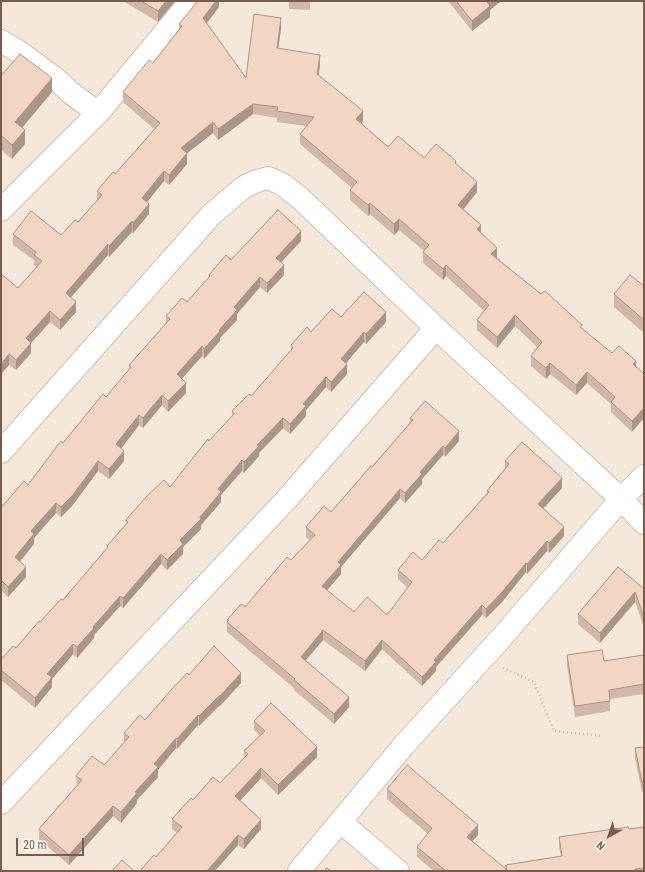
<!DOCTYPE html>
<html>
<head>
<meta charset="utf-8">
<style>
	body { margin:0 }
	#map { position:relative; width:645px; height:872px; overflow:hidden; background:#fdf6ec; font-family:"Roboto Condensed",sans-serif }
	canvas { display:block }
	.frame { position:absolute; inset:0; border:2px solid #7a5c4d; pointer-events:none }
	.north { position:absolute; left:589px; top:816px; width:40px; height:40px; -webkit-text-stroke:3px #fffaf3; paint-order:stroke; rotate:220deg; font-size:11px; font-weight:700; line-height:16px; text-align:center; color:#7a5c4d }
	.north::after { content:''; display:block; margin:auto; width:14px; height:18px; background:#7a5c4d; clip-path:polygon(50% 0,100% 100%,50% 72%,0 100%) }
	.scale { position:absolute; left:16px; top:838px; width:68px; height:18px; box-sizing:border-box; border:2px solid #7a5c4d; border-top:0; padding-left:5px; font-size:12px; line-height:14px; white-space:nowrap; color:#7a5c4d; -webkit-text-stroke:3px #fffaf3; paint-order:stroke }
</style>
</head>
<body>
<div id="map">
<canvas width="645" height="872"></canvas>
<div class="frame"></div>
<div class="north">N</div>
<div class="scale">20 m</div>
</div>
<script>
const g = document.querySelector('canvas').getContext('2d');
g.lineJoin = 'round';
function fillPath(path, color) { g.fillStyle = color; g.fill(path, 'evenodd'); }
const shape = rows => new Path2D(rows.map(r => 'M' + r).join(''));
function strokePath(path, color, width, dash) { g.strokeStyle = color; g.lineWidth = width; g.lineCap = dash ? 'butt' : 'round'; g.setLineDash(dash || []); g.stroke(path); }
const residential = shape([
	[1,1,644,1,644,871,1,871]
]);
const path = shape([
	[503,668,534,682,554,731,602,736]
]);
const minor = shape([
	[1,41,18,51,56,79,71,93,98,113],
	[1,210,98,113,191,1],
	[1,452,212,214,244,187,257,181,268,178,282,184,301,199,436,328,621,499,644,523],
	[1,803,286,500,436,328],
	[341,822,398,871],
	[299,871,404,745,502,637,621,499,644,476]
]);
const wall = shape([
	[123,1,175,1,158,22],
	[219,1,219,7,207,23,246,78,281,29,278,48,320,66,318,75,363,121,361,124,388,147,424,158,456,164,477,192,463,210,481,233,497,258,612,353,636,361,632,432,611,412,611,404,587,383,576,395,550,374,546,379,531,366,531,356,538,348,515,326,497,348,477,330,477,320,484,311,446,276,443,280,423,263,423,252,424,251,399,230,394,235,370,214,368,216,350,200,350,190,352,188,300,144,300,134,306,126,277,122,277,118,253,114,218,140,213,133,187,153,187,164,169,185,164,181,147,202,149,214,133,233,132,232,109,257,108,255,71,297,76,312,60,330,50,322,31,343,31,353,16,370,9,365,1,374,18,288,37,267,34,265,34,260,13,245,13,234,61,235,78,222,97,201,97,191,115,174,154,129,123,102,123,92,153,63,179,29,179,24],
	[289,1,310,1,310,10,289,9],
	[449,1,501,1,490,10,490,17,472,31,449,2],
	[1,76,52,92,22,128,25,144,12,159,1,150],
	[301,241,281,262,284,275,267,293,260,287,237,314,237,320,220,338,220,341,204,359,202,356,182,379,186,393,168,412,162,405,143,428,139,425,121,449,124,461,109,479,98,471,72,506,61,517,56,513,34,538,34,544,20,562,26,577,8,597,1,590,1,508,28,485,63,443,106,397,129,370,129,365,166,324,166,316,187,302,209,278,209,275,231,260],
	[644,286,644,333,614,307,614,294],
	[341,317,386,322,366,344,364,342,346,363,347,374,331,392,326,387,306,410,306,416,290,434,283,428,259,453,259,456,244,473,242,471,221,495,221,502,201,525,201,529,183,547,183,554,167,570,161,564,123,608,120,606,94,635,94,638,77,658,73,654,52,679,52,687,35,708,1,680,1,660,16,648,40,622,63,600,107,549,107,546,126,524,126,520,170,487,209,441,232,416,232,411,251,396,291,350,291,345,311,332],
	[410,418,459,441,445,457,443,455,422,479,422,484,405,503,400,498,341,567,341,574,327,590,354,612,387,615,408,588,398,579,398,570,422,560,443,543,487,493,487,491,505,468,505,461,562,488,543,509,564,536,549,553,547,551,527,574,526,572,502,602,486,618,482,615,436,667,436,671,422,686,382,649,365,671,323,640,306,660,349,707,334,724,294,690,294,688,227,632,227,620,245,607,291,560,310,540,306,537,306,527,331,512,410,423],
	[644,589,644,627,635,602,600,643,578,624,578,614],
	[567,655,604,661,644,655,644,694,610,699,610,711,575,717,567,666],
	[189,675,241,683,220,706,220,705,199,726,198,725,177,749,176,748,158,770,158,777,137,800,137,803,121,823,113,816,69,865,39,839,39,829,77,786,76,776,104,765,124,743,124,733,145,720],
	[254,721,317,757,278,795,261,778,240,801,261,829,244,849,238,845,156,857,177,833,172,829,172,819,193,800,220,783,244,758,244,751,260,736,254,730],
	[644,747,644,792,642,792,635,758,635,748],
	[387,789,478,835,472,841,506,871,434,871,417,857,417,847,428,834,387,799],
	[644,827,644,871,506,871,506,865,561,856,559,847,559,837,629,829]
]);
const shadedWall = shape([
	[166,1,175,1,158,22,158,11],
	[216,1,219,1,219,7,203,28,203,18],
	[489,1,501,1,490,10,490,17,472,31,472,21],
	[281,18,281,29,277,59,277,48],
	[320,55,320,66,317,84,317,74],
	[52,78,52,92,15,136,15,122],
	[253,104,253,114,218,140,218,129],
	[363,111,363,121,356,130,356,119],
	[213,122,213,133,181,158,181,148],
	[25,130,25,144,12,159,12,145],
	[187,153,187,164,169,185,169,175],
	[164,171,164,181,142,208,142,198],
	[477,182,477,192,458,216,458,205],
	[370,203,370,214,368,216,368,205],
	[149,204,149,214,133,233,133,223],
	[399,219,399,230,394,235,394,224],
	[132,221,132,232,109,257,109,246],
	[481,225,481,236,477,229],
	[301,231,301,241,276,268,276,258],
	[108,244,108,255,66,303,66,293],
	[497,248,497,258,491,254],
	[284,265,284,275,267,293,267,283],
	[446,265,446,276,443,280,443,269],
	[260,277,260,287,237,314,237,320,220,338,220,341,204,359,204,349,219,330,234,307],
	[76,302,76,312,60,330,60,320],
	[50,311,50,322,31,343,31,353,16,370,16,360,26,338],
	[386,312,386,322,366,344,366,334],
	[515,315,515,326,497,348,497,337],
	[364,332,364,342,341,369,341,359],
	[202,346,202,356,177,384,177,374],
	[9,354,9,365,1,374,1,364],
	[636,361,636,371,633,364],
	[550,363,550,374,546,379,546,368],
	[347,364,347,374,331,392,331,382],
	[587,372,587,383,576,395,576,385],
	[326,377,326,387,306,410,306,416,290,434,290,424,303,404],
	[186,383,186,393,168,412,168,401],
	[162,395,162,405,143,428,143,418],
	[644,408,644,418,632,432,632,421],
	[139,415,139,425,116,455,116,444],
	[283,418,283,428,259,453,259,456,244,473,244,462,257,445],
	[459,431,459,441,445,457,445,448],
	[443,446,443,455,422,479,422,484,405,503,405,493,420,472],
	[124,451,124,461,109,479,109,469],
	[242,460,242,471,221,495,221,502,201,525,201,529,183,547,183,554,167,570,167,560,180,540,218,489],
	[98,461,98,471,72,506,61,517,61,507],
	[562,478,562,488,538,514,538,504],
	[400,489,400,498,341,567,341,574,322,596,322,586,338,562],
	[56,503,56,513,34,538,34,544,15,567,15,557,31,531],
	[564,527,564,536,549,553,549,543],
	[547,541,547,551,527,574,527,564],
	[161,554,161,564,123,608,123,598],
	[526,563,526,572,502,602,486,618,486,609],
	[26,567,26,577,8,597,8,587],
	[635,592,635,602,600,643,600,633],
	[120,596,120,606,94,635,94,638,77,658,77,647,93,627],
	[482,605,482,615,436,667,436,671,422,686,422,677,434,660],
	[323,630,323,640,301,666,301,657],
	[382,640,382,649,365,671,365,661],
	[73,644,73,654,52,679,52,687,35,708,35,698,47,674],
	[241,673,241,683,220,706,220,696],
	[220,695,220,705,199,726,199,716],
	[349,697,349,707,334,724,334,714],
	[198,715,198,725,177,749,177,739],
	[176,738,176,748,158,770,158,777,137,800,137,803,121,823,121,812,154,764],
	[317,747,317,757,278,795,278,785],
	[261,768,261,778,235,806,235,796],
	[113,806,113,816,69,865,69,855],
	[261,820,261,829,244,849,244,839],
	[478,825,478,835,467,847,467,837],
	[238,835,238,845,215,871,207,871]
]);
const building = shape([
	[141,1,166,1,158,11,141,1],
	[198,1,216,1,203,18,246,78,254,14,281,18,277,48,320,55,317,74,363,111,356,119,388,147,398,136,424,158,436,144,456,161,455,163,477,182,458,205,481,225,477,229,497,248,491,254,541,294,545,291,582,325,580,327,612,353,619,346,636,361,633,364,644,374,644,408,632,421,611,402,615,397,587,372,576,385,550,363,546,368,531,356,542,342,515,315,497,337,477,320,489,305,446,265,443,269,423,252,429,245,399,219,394,224,370,203,368,205,350,190,357,182,300,134,314,117,277,111,278,107,253,104,218,129,213,122,181,148,187,153,169,175,164,171,142,198,149,204,133,223,132,221,109,246,108,244,66,293,76,302,60,320,50,311,26,338,31,343,16,360,9,354,1,364,1,274,18,288,42,261,34,255,36,252,13,234,31,211,61,235,75,220,78,222,102,195,97,191,113,172,115,174,160,123,123,92,149,60,153,63,182,26,179,24,198,1],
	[456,1,489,1,487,2,490,6,472,21,456,1],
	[20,54,52,78,15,122,25,130,12,145,1,135,1,76,20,54],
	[278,210,301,231,276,258,284,265,267,283,260,277,234,307,237,310,219,330,220,331,204,349,202,346,177,374,186,383,168,401,162,395,143,418,139,415,116,444,124,451,109,469,98,461,72,496,61,507,56,503,31,531,34,534,15,557,26,567,8,587,1,580,1,508,24,481,28,485,61,441,63,443,103,394,106,397,131,367,129,365,170,319,166,316,182,298,187,302,210,276,209,275,226,255,231,260,278,210],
	[630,275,644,286,644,320,614,294,630,275],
	[364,292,386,312,366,334,364,332,341,359,347,364,331,382,326,377,303,404,306,406,290,424,283,418,257,445,259,446,244,462,242,460,218,489,221,492,200,517,201,519,180,540,183,544,167,560,161,554,123,598,120,596,93,627,94,628,77,647,73,644,47,674,52,677,35,698,1,670,1,660,13,646,16,648,39,621,40,622,61,599,63,600,108,547,107,546,128,522,126,520,146,497,164,480,170,487,208,439,209,441,234,414,232,411,249,394,251,396,293,348,291,345,307,327,311,332,332,309,341,317,364,292],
	[425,401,459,431,445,448,443,446,420,472,422,474,405,493,400,489,338,562,341,565,322,586,354,612,367,597,387,615,412,582,398,570,413,552,422,560,439,540,443,543,489,492,487,491,509,464,505,461,522,442,562,478,538,504,564,527,549,543,547,541,527,564,526,563,502,592,486,609,482,605,434,660,436,662,422,677,382,640,365,661,323,630,301,657,349,697,334,714,294,680,295,679,227,622,229,620,227,620,241,604,245,607,287,557,291,560,315,535,306,527,324,506,331,512,371,466,372,467,413,420,410,418,425,401],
	[618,567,644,589,644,617,635,592,600,633,578,614,618,567],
	[214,646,241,673,220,696,220,695,199,716,198,715,177,739,176,738,154,764,158,767,135,792,137,793,121,812,113,806,69,855,39,829,82,780,76,776,92,756,104,765,129,737,124,733,140,715,145,720,173,688,187,673,189,675,214,646],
	[602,650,604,661,644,655,644,684,609,690,610,701,575,706,567,655,602,650],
	[271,703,317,747,278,785,261,768,235,796,261,820,244,839,238,835,207,871,140,871,154,855,156,857,182,827,172,819,191,798,193,800,213,777,220,783,248,754,244,751,265,731,254,721,271,703],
	[644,747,644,782,642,782,635,748,644,747],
	[407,765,478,825,467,837,506,869,504,871,446,871,417,847,432,828,387,789,407,765],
	[628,827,629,829,644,827,644,868,635,869,635,871,507,871,506,865,562,856,559,837,628,827],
	[122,860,134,871,112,871,122,860],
	[327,868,331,871,324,871,327,868]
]);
fillPath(residential, '#f5e8da');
strokePath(minor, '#d1beb0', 24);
strokePath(path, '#d9b8a5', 2.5, [1, 3]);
strokePath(minor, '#fff', 22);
fillPath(wall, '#d1b7a8');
fillPath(shadedWall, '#aa9588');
fillPath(building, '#f3d5c3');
strokePath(building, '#aa9588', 1);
</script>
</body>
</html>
